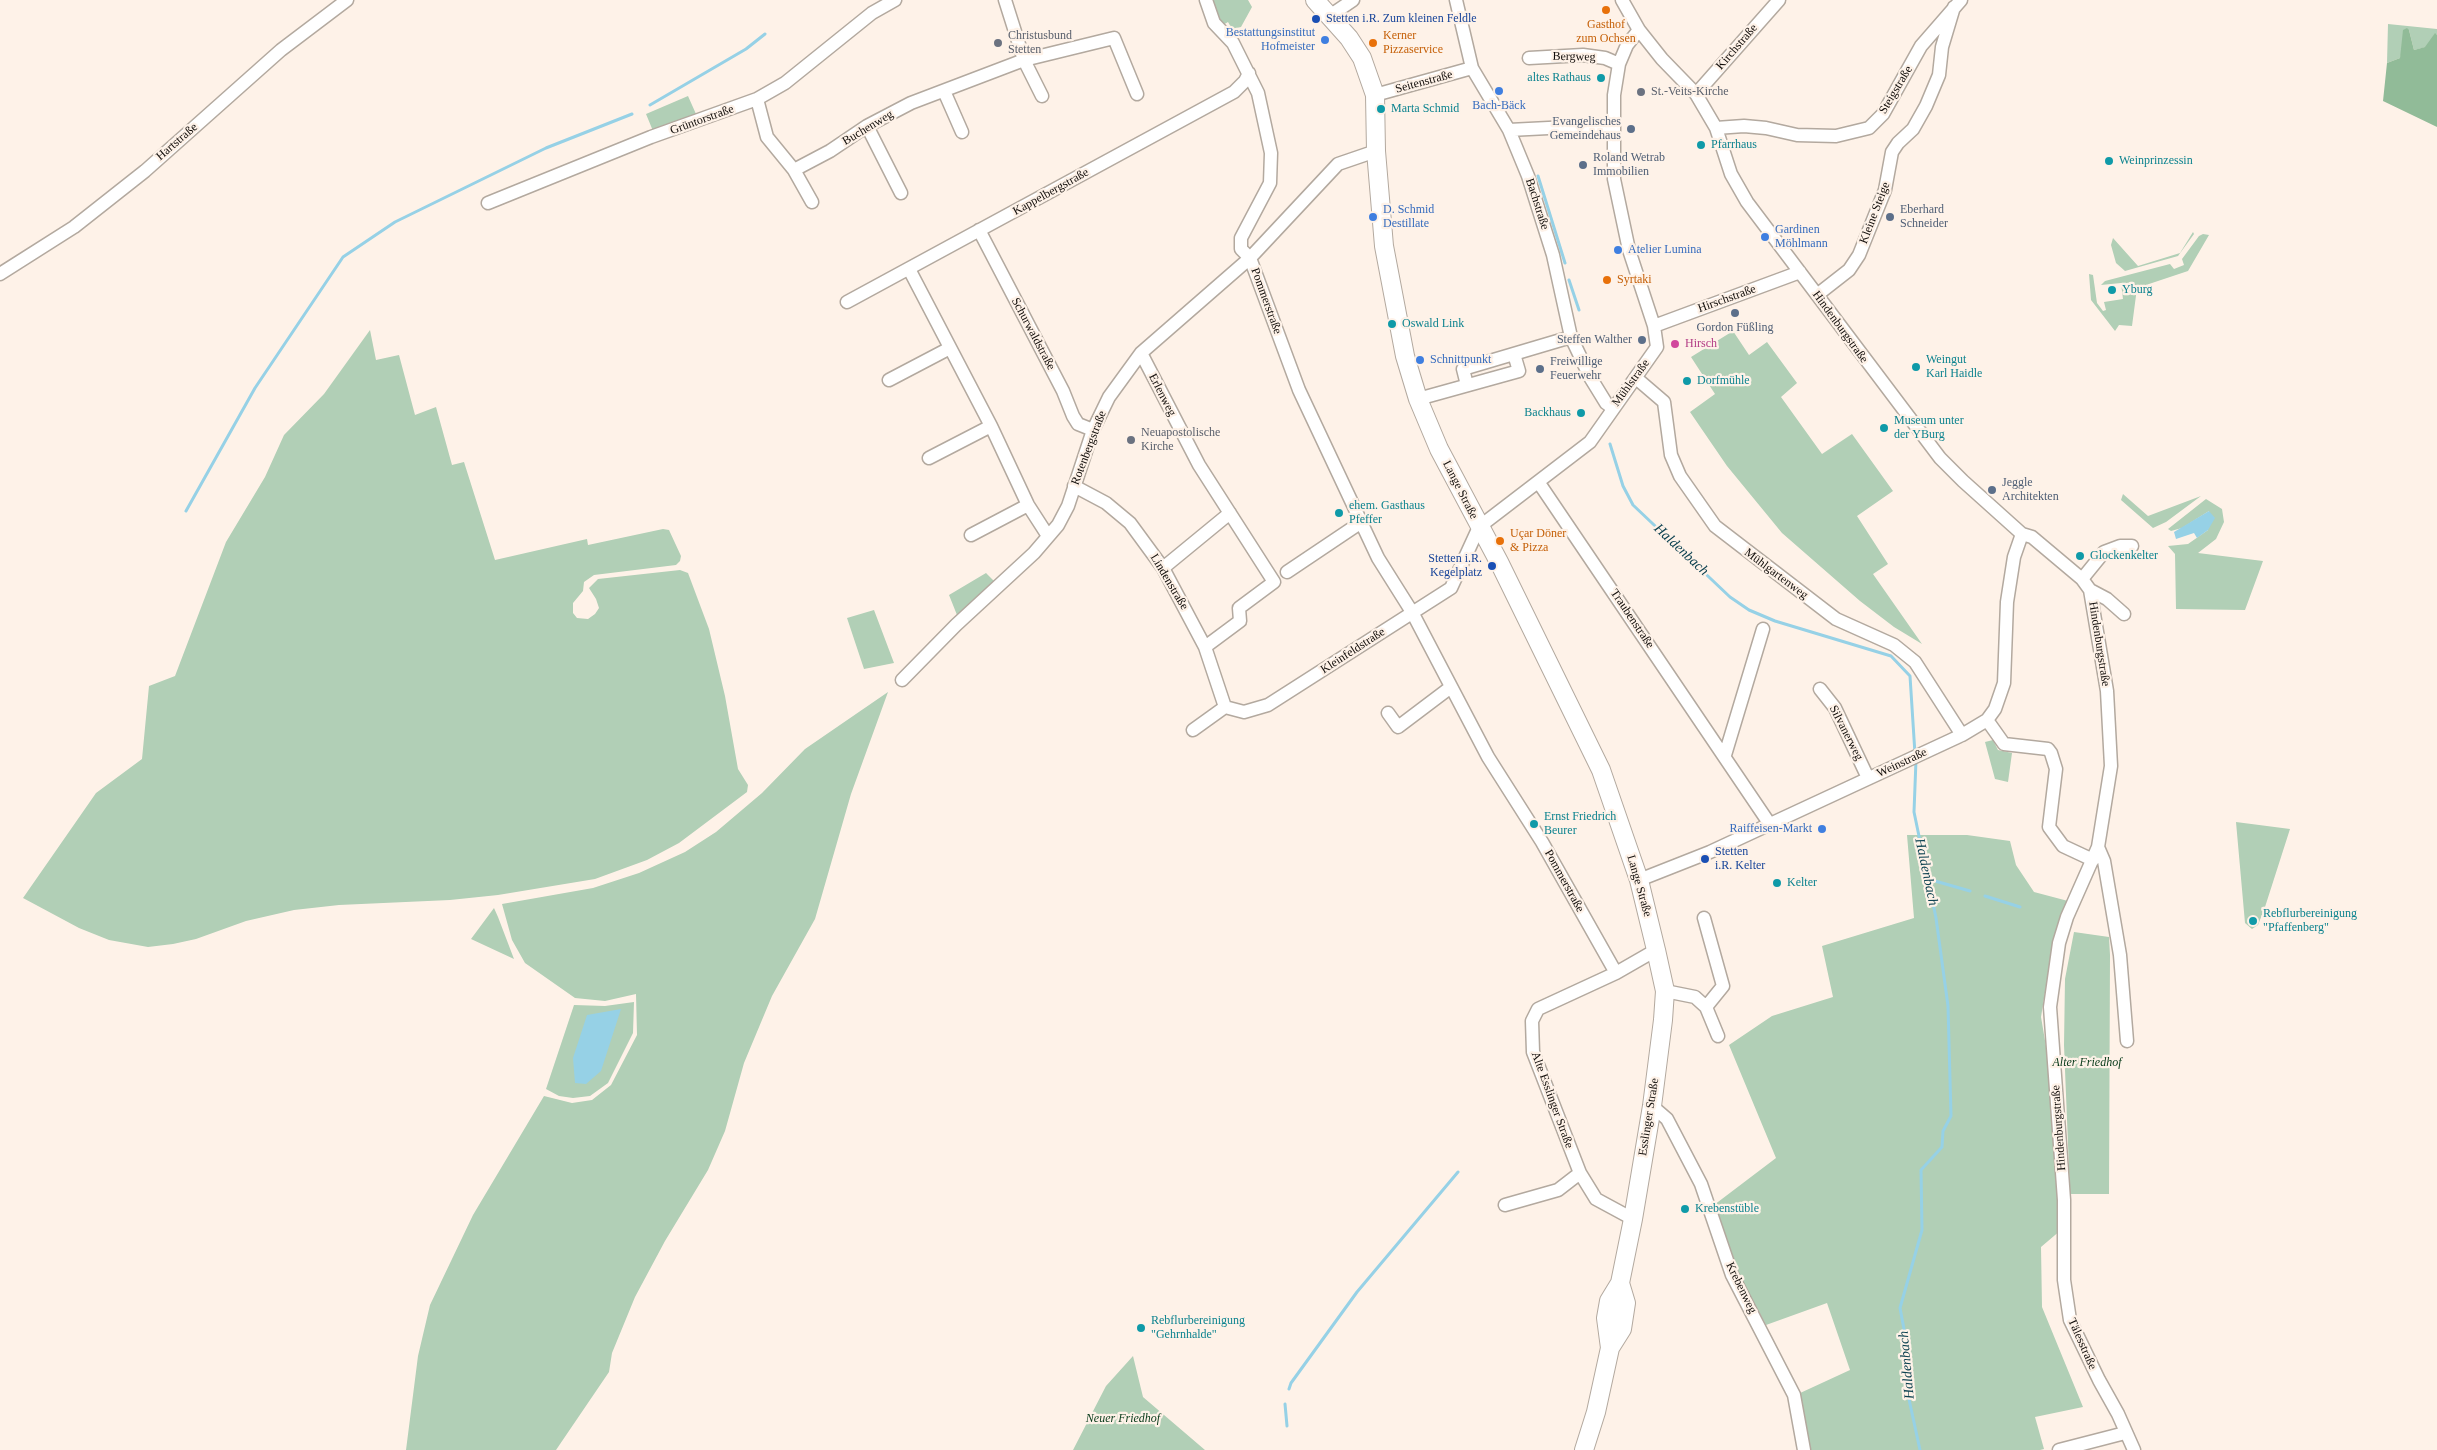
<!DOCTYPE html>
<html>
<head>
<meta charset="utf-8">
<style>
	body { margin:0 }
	canvas { display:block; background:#fef2e8 }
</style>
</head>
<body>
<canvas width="2437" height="1450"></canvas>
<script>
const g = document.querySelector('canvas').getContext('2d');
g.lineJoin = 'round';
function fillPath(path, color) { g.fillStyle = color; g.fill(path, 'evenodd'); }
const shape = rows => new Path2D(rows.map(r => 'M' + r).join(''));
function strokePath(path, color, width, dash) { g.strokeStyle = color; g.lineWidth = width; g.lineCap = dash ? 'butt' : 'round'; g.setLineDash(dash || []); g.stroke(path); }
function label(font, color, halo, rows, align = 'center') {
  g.font = font + ' Georgia,serif'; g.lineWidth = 4.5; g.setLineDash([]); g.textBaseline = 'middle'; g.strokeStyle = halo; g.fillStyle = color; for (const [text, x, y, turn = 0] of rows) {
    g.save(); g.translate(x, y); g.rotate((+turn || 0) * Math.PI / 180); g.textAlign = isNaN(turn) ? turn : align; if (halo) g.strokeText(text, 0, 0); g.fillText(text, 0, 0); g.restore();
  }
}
const green = shape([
	[1211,0,1248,0,1252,7,1241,27,1232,29,1228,22,1223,25],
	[2388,24,2437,29,2437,35,2435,34,2426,47,2414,50,2409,30,2400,58,2387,63],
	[688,96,696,114,653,131,646,114],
	[2193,232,2194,234,2178,256,2125,271,2116,263,2111,245,2113,238,2138,266,2180,253],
	[2203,234,2209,235,2188,271,2137,288,2132,326,2119,325,2115,331,2091,300,2089,274,2093,275,2097,303,2103,311,2106,310,2104,302,2123,299,2121,283,2101,285,2105,281,2170,264,2174,269,2184,265,2182,259,2199,236],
	[370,330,376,360,399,355,415,415,436,407,452,465,464,462,495,560,587,539,588,545,663,529,669,530,681,556,680,561,676,565,594,575,584,582,583,591,573,603,573,613,577,618,588,619,595,614,599,608,596,599,589,588,598,579,680,570,688,573,709,629,725,696,738,769,748,785,747,792,679,843,647,860,595,879,498,895,450,900,339,905,294,910,246,921,196,939,173,944,148,947,109,940,79,928,23,898,96,793,142,759,149,686,175,676,226,542,265,477,284,435,324,394],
	[1733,331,1749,355,1767,342,1797,383,1781,397,1822,454,1852,434,1893,491,1857,516,1888,564,1873,574,1922,644,1894,627,1860,601,1782,533,1727,466,1690,412,1715,394,1691,357],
	[2123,494,2148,516,2201,496,2166,522,2153,528,2121,500],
	[2206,499,2222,509,2224,522,2216,539,2198,553,2263,561,2245,610,2176,609,2175,554,2168,546,2188,544,2208,530,2209,511,2182,528,2171,531,2168,529],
	[986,573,995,582,957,615,949,595],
	[874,610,894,663,864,669,847,618],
	[888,692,851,794,815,919,772,996,744,1063,725,1131,708,1170,665,1241,635,1297,612,1353,609,1372,556,1450,406,1450,418,1356,430,1305,473,1215,544,1096,572,1103,592,1100,611,1085,637,1035,636,994,605,1001,575,998,525,963,512,940,502,904,593,888,639,873,685,852,716,832,762,793,805,749],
	[1993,740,1998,750,2012,753,2008,782,1995,779,1985,742],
	[2236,822,2290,829,2265,907,2258,925,2252,929,2245,923],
	[1907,835,1967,835,2010,841,2016,865,2034,892,2068,901,2052,949,2041,1017,2052,1082,2061,1230,2041,1247,2042,1307,2083,1407,2035,1417,2044,1449,2040,1450,1810,1450,1798,1394,1850,1370,1827,1303,1766,1325,1732,1261,1714,1205,1776,1158,1729,1045,1772,1016,1833,997,1822,946,1914,918],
	[494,908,498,917,514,959,471,939],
	[2074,932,2109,937,2110,955,2109,1194,2070,1194,2064,1045,2065,979],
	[634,1002,633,1033,608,1083,590,1096,573,1098,559,1096,546,1089,574,1005,605,1006],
	[1133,1356,1143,1397,1205,1450,1073,1450,1106,1386]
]);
const forest = shape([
	[2407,28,2409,30,2414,50,2425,47,2435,33,2437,35,2437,127,2383,101,2387,63,2400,58,2403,30]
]);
const water = shape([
	[2209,511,2215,518,2208,530,2197,538,2194,533,2176,539,2174,532],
	[621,1009,601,1071,586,1084,575,1083,573,1058,587,1015]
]);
const stream = shape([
	[650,105,746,49,765,34],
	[1538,176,1565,263],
	[1569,280,1579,310],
	[1610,444,1623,486,1633,505,1730,597,1749,610,1775,621,1891,656,1910,676,1915,754],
	[186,511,255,388,343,257,395,222,546,148,632,114],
	[1916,760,1914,812,1936,918,1948,1006,1951,1116,1943,1131,1942,1147,1921,1170,1922,1230,1900,1308,1907,1345,1907,1390,1920,1450],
	[1928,879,1970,891],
	[1985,896,2020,907],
	[1289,1389,1291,1383,1357,1292,1458,1172],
	[1285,1404,1287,1426]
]);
const minor = shape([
	[1005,0,1024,60,1114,38,1137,94],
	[1206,0,1214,23,1233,43,1258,93,1271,153,1270,183,1241,238,1241,249,1250,258,1299,390,1378,558,1412,612,1488,757,1542,842,1616,973],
	[1456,0,1472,68,1509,130,1528,176,1553,255,1571,337,1590,377,1606,403,1613,408],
	[1622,0,1639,30,1662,59,1696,94,1716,128,1731,174,1747,202,1940,458,1963,481,2022,534,2032,537,2082,579,2090,590,2107,691,2111,766,2098,847,2067,917,2059,943,2050,1007,2064,1200,2064,1280,2070,1320,2099,1380,2118,1414,2134,1450],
	[1331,15,1353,0],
	[1529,58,1583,55,1605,58,1619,64],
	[944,91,962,132],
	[1696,94,1779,0],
	[1375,95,1472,68],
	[757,99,767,137,794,170,830,151,867,126,911,103,1024,60,1042,96],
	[867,126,901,193],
	[1716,128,1744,126,1766,128,1797,135,1836,136,1869,128,1883,114,1921,46,1961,0],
	[1509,130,1608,125],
	[794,170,812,202],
	[488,203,651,137,757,99,785,83,872,13,895,0],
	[979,230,1063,391,1073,416,1078,424,1093,430],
	[909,269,991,426,1028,505,1048,536],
	[0,274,74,227,145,171,281,50,347,0],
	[1817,295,1849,270,1859,255,1885,190,1892,152,1898,143,1913,129,1926,106,1939,75,1942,47,1954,7],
	[847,302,1234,92,1245,81,1249,73],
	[1654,326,1800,272],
	[1141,353,1199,465,1274,582,1239,608,1240,621,1205,647],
	[1636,378,1664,402,1671,455,1680,476,1715,526,1836,619,1894,645,1915,662,1962,735],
	[889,380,950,348],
	[1467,385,1463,369,1571,337],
	[1418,399,1519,371,1514,354],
	[929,458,991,426],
	[1539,483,1769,823],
	[1074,486,1106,503,1130,523,1163,568,1205,647,1225,707],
	[971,535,1028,505],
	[1163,568,1230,513],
	[1287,572,1360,523],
	[2082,579,2104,552,2120,546,2132,546],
	[2090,590,2107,599,2124,614],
	[902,680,956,625,1034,553,1058,525,1068,506,1093,430,1109,397,1141,353,1250,258,1338,164,1376,151],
	[1820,689,1835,708,1868,778],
	[1388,713,1398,727,1451,687],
	[1987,720,2004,744,2048,749,2051,753,2056,769,2049,827,2063,846,2093,860],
	[1193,730,1225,707,1244,712,1268,705,1451,588,1479,527,1590,442,1657,347,1654,326,1629,250,1614,179,1614,95,1619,64,1627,45,1639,30],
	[1725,755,1763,629],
	[2098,847,2104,861,2120,955,2127,1041],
	[1639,880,1710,852,1962,735,1987,720,1995,709,2004,683,2007,602,2014,557,2022,534],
	[1704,918,1723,986,1706,1007],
	[1665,991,1695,997,1706,1007,1718,1036],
	[1652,1106,1667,1119,1701,1184,1732,1275,1794,1395,1804,1450],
	[1505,1205,1558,1190,1580,1173],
	[1633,1219,1596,1199,1580,1173,1533,1052,1532,1021,1538,1009,1616,973,1656,950],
	[2059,1450,2125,1433]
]);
const secondary = shape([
	[1315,0,1349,38,1362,58,1375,95,1376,151,1384,246,1405,356,1418,399,1439,449,1499,562,1601,770,1639,880,1656,950,1665,991,1663,1020,1652,1106,1633,1219,1620,1283,1609,1301,1606,1318,1610,1348],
	[1584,1450,1596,1412,1610,1348,1622,1329,1626,1303,1620,1283]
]);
const markers = [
	[1606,10,5,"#e8710a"],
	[1316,19,5,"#1a4fb4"],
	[1325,40,5,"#3f7fe0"],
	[998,43,5,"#6b7280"],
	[1373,43,5,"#e8710a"],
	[1601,78,5,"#0f9aa8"],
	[1499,91,5,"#3f7fe0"],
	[1641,92,5,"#6b7280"],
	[1381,109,5,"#0f9aa8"],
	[1631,129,5,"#5c6f8a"],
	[1701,145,5,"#0f9aa8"],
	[2109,161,5,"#0f9aa8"],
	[1583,165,5,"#5c6f8a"],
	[1373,217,5,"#3f7fe0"],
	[1890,217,5,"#5c6f8a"],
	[1765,237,5,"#3f7fe0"],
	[1618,250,5,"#3f7fe0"],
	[1607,280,5,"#e8710a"],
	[2112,290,5,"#0f9aa8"],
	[1735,313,5,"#5c6f8a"],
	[1392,324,5,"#0f9aa8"],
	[1642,340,5,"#5c6f8a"],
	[1675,344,5,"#d1479c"],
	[1420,360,5,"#3f7fe0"],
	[1916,367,5,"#0f9aa8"],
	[1540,369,5,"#5c6f8a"],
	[1687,381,5,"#0f9aa8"],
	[1581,413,5,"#0f9aa8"],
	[1884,428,5,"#0f9aa8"],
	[1131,440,5,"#6b7280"],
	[1992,490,5,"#5c6f8a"],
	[1339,513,5,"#0f9aa8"],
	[1500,541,5,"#e8710a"],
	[2080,556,5,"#0f9aa8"],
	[1492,566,5,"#1a4fb4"],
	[1534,824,5,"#0f9aa8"],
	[1822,829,5,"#3f7fe0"],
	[1705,859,5,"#1a4fb4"],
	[1777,883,5,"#0f9aa8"],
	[2253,921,5,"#0f9aa8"],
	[1685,1209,5,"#0f9aa8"],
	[1141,1328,5,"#0f9aa8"]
];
const transitNames = [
	["Stetten i.R. Zum kleinen Feldle",1326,19],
	["Stetten i.R.",1482,559,"right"],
	["Kegelplatz",1482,573,"right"],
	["Stetten",1715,852],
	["i.R. Kelter",1715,866]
];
const foodNames = [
	["Gasthof",1606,25,"center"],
	["zum Ochsen",1606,39,"center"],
	["Kerner",1383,36],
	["Pizzaservice",1383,50],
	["Syrtaki",1617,280],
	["Uçar Döner",1510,534],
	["& Pizza",1510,548]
];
const shopNames = [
	["Bestattungsinstitut",1315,33,"right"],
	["Hofmeister",1315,47,"right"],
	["Bach-Bäck",1499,106,"center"],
	["D. Schmid",1383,210],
	["Destillate",1383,224],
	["Gardinen",1775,230],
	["Möhlmann",1775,244],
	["Atelier Lumina",1628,250],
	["Schnittpunkt",1430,360],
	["Raiffeisen-Markt",1812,829,"right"]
];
const worshipNames = [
	["Christusbund",1008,36],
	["Stetten",1008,50],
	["St.-Veits-Kirche",1651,92],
	["Neuapostolische",1141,433],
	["Kirche",1141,447]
];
const streetNames = [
	["Kirchstraße",1737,47,-49],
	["Bergweg",1574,57,1],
	["Seitenstraße",1424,82,-15],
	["Steigstraße",1896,90,-59],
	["Grüntorstraße",702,120,-20],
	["Buchenweg",868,128,-31],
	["Hartstraße",177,142,-41],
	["Kappelbergstraße",1051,192,-29],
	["Bachstraße",1537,204,72],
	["Kleine Steige",1875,213,-69],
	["Hirschstraße",1727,299,-20],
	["Pommerstraße",1266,301,70],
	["Hindenburgstraße",1840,327,54],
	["Schurwaldstraße",1033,334,62],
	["Mühlstraße",1631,383,-54],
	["Erlenweg",1162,395,63],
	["Rotenbergstraße",1089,448,-69],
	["Lange Straße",1460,490,63],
	["Mühlgartenweg",1776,574,37],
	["Lindenstraße",1169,582,59],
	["Traubenstraße",1632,619,56],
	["Hindenburgstraße",2099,644,81],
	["Kleinfeldstraße",1353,651,-33],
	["Silvanerweg",1846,733,63],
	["Weinstraße",1902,763,-25],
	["Pommerstraße",1564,881,61],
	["Lange Straße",1639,886,74],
	["Alte Esslinger Straße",1552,1100,70],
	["Esslinger Straße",1649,1117,-81],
	["Hindenburgstraße",2059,1128,-94],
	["Krebenweg",1741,1288,64],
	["Tälesstraße",2082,1344,66]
];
const cultureNames = [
	["altes Rathaus",1591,78,"right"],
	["Marta Schmid",1391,109],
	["Pfarrhaus",1711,145],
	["Weinprinzessin",2119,161],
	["Yburg",2122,290],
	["Oswald Link",1402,324],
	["Weingut",1926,360],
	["Karl Haidle",1926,374],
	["Dorfmühle",1697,381],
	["Backhaus",1571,413,"right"],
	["Museum unter",1894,421],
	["der YBurg",1894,435],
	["ehem. Gasthaus",1349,506],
	["Pfeffer",1349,520],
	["Glockenkelter",2090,556],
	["Ernst Friedrich",1544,817],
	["Beurer",1544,831],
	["Kelter",1787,883],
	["Rebflurbereinigung",2263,914],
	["\"Pfaffenberg\"",2263,928],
	["Krebenstüble",1695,1209],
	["Rebflurbereinigung",1151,1321],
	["\"Gehrnhalde\"",1151,1335]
];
const serviceNames = [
	["Evangelisches",1621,122,"right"],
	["Gemeindehaus",1621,136,"right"],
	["Roland Wetrab",1593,158],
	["Immobilien",1593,172],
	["Eberhard",1900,210],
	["Schneider",1900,224],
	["Gordon Füßling",1735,328,"center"],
	["Steffen Walther",1632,340,"right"],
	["Freiwillige",1550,362],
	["Feuerwehr",1550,376],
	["Jeggle",2002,483],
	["Architekten",2002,497]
];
const hotelNames = [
	["Hirsch",1685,344]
];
const parkNames = [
	["Alter Friedhof",2087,1063],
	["Neuer Friedhof",1123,1419]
];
const waterNames = [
	["Haldenbach",1681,550,43],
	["Haldenbach",1926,872,78],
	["Haldenbach",1907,1365,-95]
];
fillPath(green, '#b1cfb6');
fillPath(forest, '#91bb98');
fillPath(water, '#96d1e6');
strokePath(stream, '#96d1e6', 3);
strokePath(minor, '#b3a99f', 15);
strokePath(secondary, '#b3a99f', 20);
strokePath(minor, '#fff', 12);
strokePath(secondary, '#fff', 18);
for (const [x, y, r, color] of markers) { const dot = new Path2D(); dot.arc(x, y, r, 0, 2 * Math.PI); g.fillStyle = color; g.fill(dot); strokePath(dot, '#fef2e8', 2); }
label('12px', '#164399', '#fef2e8', transitNames, 'left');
label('12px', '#c56008', '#fef2e8', foodNames, 'left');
label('12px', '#366cbe', '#fef2e8', shopNames, 'left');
label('12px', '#5b616d', '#fef2e8', worshipNames, 'left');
label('12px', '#110d0a', '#fef2e8', streetNames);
label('12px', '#0d838f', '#fef2e8', cultureNames, 'left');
label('12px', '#4e5e75', '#fef2e8', serviceNames, 'left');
label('12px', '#b23c85', '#fef2e8', hotelNames, 'left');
label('italic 12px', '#053817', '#fef2e8', parkNames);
label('italic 14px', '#0c4150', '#fef2e8', waterNames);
</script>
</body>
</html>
